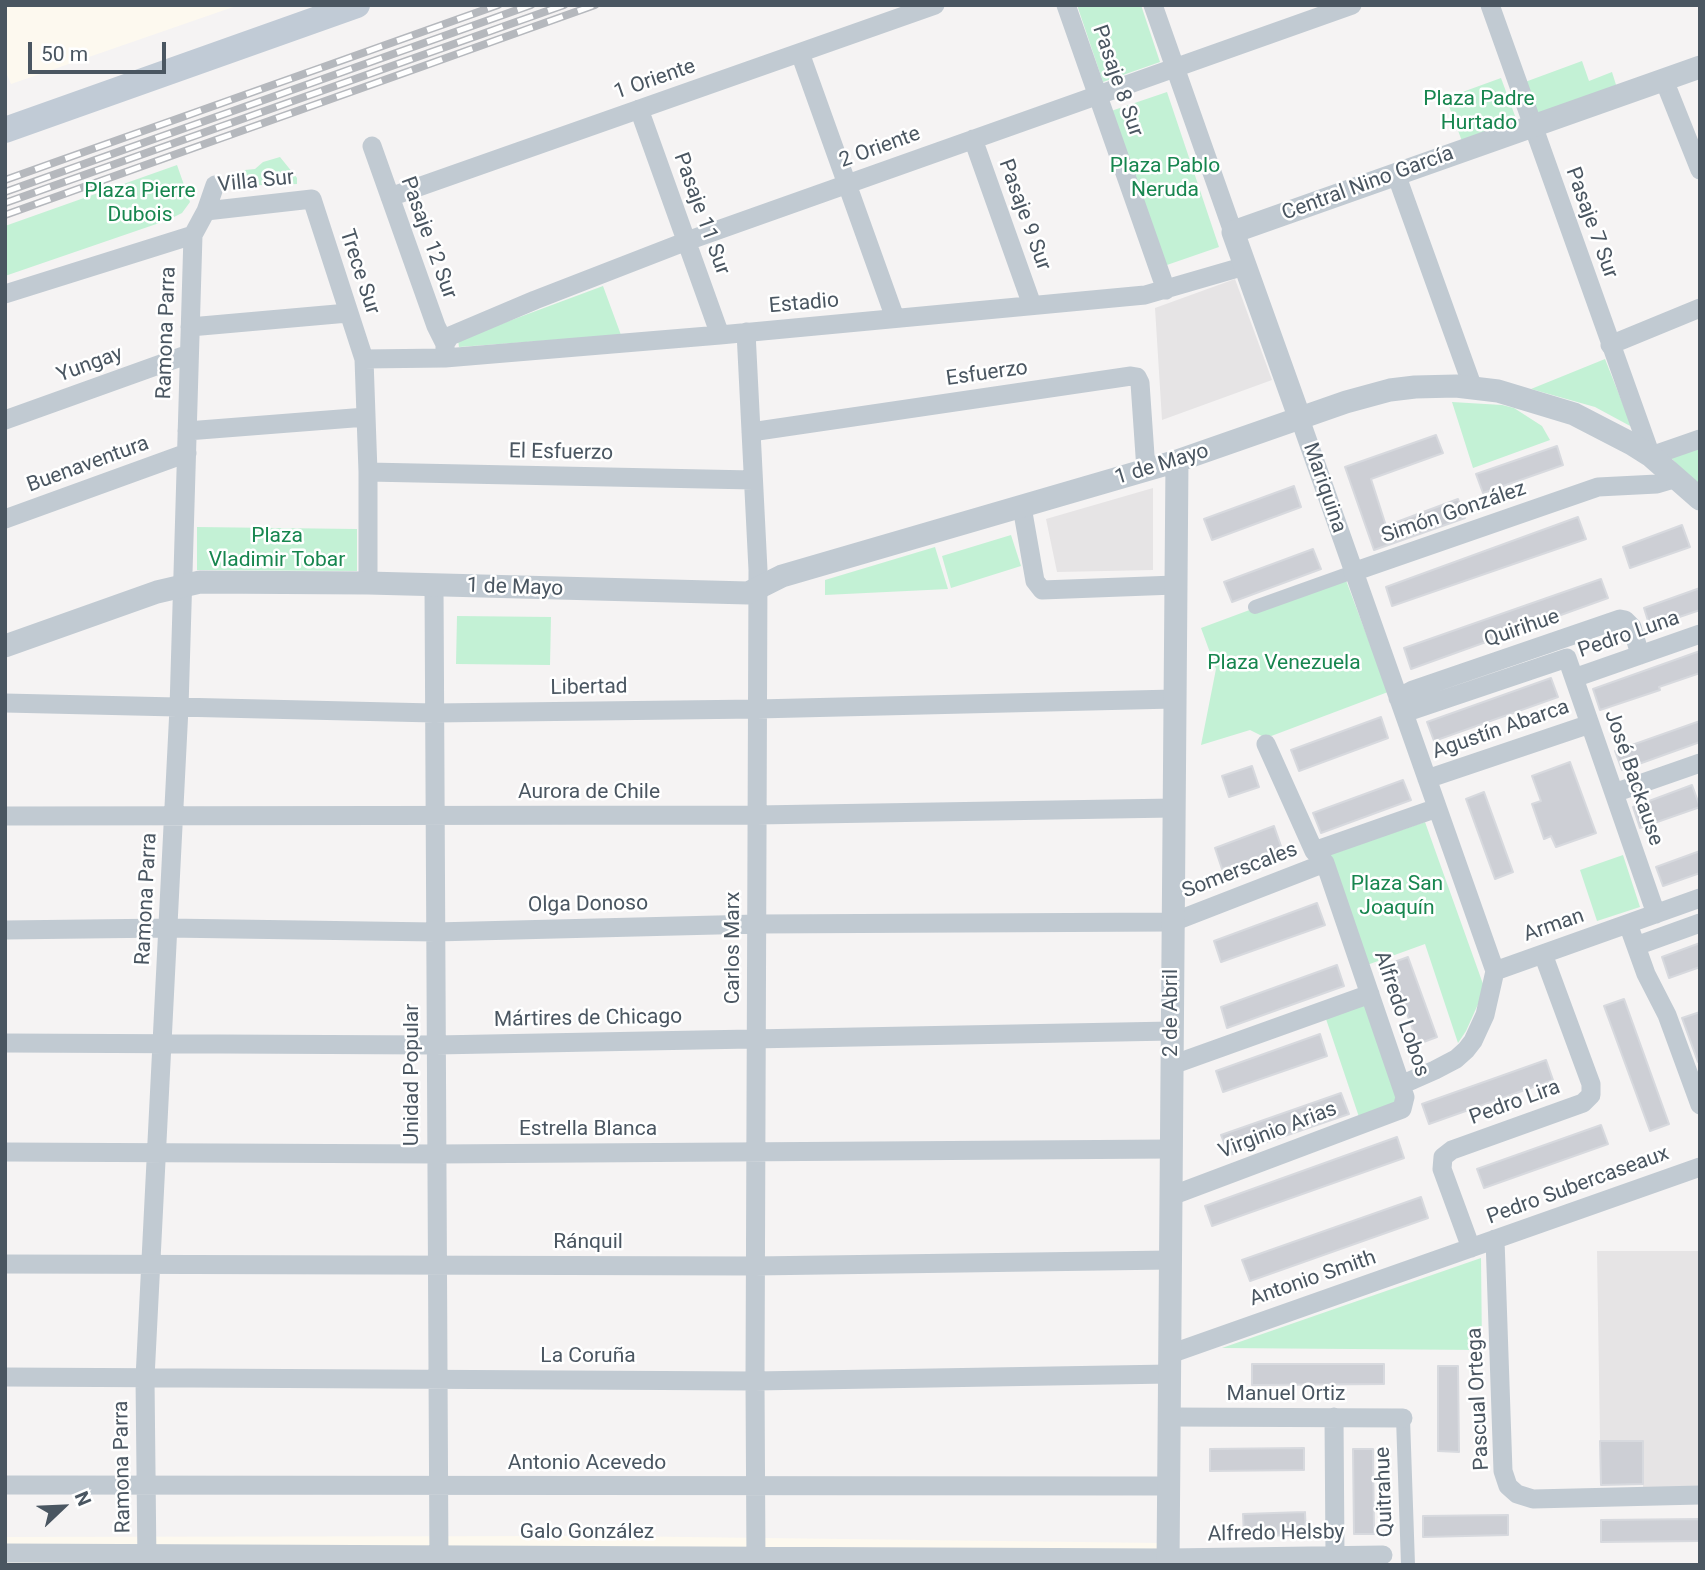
<!DOCTYPE html>
<html>
<head>
<meta charset="utf-8">
<style>
	body { margin:0 }
	#map { position:relative; width:1705px; height:1570px; overflow:hidden; background:#f5f3f3; font-family:Roboto,sans-serif }
	canvas { display:block }
	.frame { position:absolute; inset:0; border:7px solid #4a5661; pointer-events:none }
	.north { position:absolute; left:28px; top:1472px; width:70px; height:70px; -webkit-text-stroke:5px #fff; paint-order:stroke; rotate:67deg; font-size:19px; font-weight:700; line-height:28px; text-align:center; color:#4a5661 }
	.north::after { content:''; display:block; margin:auto; width:24px; height:32px; background:#4a5661; clip-path:polygon(50% 0,100% 100%,50% 72%,0 100%) }
	.scale { position:absolute; left:28px; top:42px; width:138px; height:32px; box-sizing:border-box; border:4px solid #4a5661; border-top:0; padding-left:9px; font-size:21px; line-height:24px; white-space:nowrap; color:#4a5661; -webkit-text-stroke:5px #fff; paint-order:stroke }
</style>
</head>
<body>
<div id="map">
<canvas width="1705" height="1570"></canvas>
<div class="frame"></div>
<div class="north">N</div>
<div class="scale">50 m</div>
</div>
<script>
const g = document.querySelector('canvas').getContext('2d');
g.lineJoin = 'round';
function fillPath(path, color) { g.fillStyle = color; g.fill(path, 'evenodd'); }
const shape = rows => new Path2D(rows.map(r => 'M' + r).join(''));
function strokePath(path, color, width, dash) { g.strokeStyle = color; g.lineWidth = width; g.lineCap = dash ? 'butt' : 'round'; g.setLineDash(dash || []); g.stroke(path); }
function label(font, color, halo, rows, align = 'center') {
  g.font = font + ' Roboto,sans-serif'; g.lineWidth = 5; g.setLineDash([]); g.textBaseline = 'middle'; g.strokeStyle = halo; g.fillStyle = color; for (const [text, x, y, turn = 0] of rows) {
    g.save(); g.translate(x, y); g.rotate((+turn || 0) * Math.PI / 180); g.textAlign = isNaN(turn) ? turn : align; if (halo) g.strokeText(text, 0, 0); g.fillText(text, 0, 0); g.restore();
  }
}
const commercial = shape([
	[5,5,239,5,11,84,5,70],
	[607,1536,1158,1543,1157,1565,5,1565,5,1537]
]);
const education = shape([
	[1235,279,1272,380,1162,420,1155,308],
	[1153,488,1153,570,1057,572,1046,519],
	[1597,1251,1700,1251,1700,1489,1643,1489,1643,1441,1600,1441]
]);
const green = shape([
	[1077,5,1141,5,1160,62,1103,82],
	[1582,61,1589,81,1612,72,1617,88,1538,118,1525,82],
	[1501,78,1518,124,1463,144,1446,98],
	[1167,92,1219,247,1164,266,1111,111],
	[280,157,297,178,297,184,230,186,245,170,255,169,263,162],
	[177,165,190,202,182,213,168,220,5,276,5,226],
	[603,286,621,335,459,347,458,340],
	[1605,359,1632,427,1595,407,1531,389],
	[1452,402,1502,405,1514,408,1542,426,1550,440,1473,468],
	[1700,440,1700,486,1693,482,1666,452],
	[197,527,357,529,357,571,197,570],
	[1011,535,1021,566,951,588,942,556],
	[935,547,948,589,825,595,825,580],
	[1344,575,1388,692,1266,738,1250,730,1201,745,1216,669,1201,628],
	[457,616,551,617,550,665,456,664],
	[1425,822,1483,984,1479,1002,1466,1031,1458,1043,1425,944,1367,965,1327,855],
	[1623,855,1640,907,1597,921,1580,870],
	[1369,1001,1405,1101,1359,1117,1325,1016],
	[1481,1258,1482,1350,1222,1348]
]);
const building = shape([
	[1436,435,1443,453,1371,479,1386,526,1458,499,1465,518,1374,550,1345,467,1436,435],
	[1557,446,1563,465,1483,493,1476,474,1557,446],
	[1294,486,1301,507,1212,540,1204,519,1294,486],
	[1578,517,1586,539,1392,606,1386,587,1578,517],
	[1682,525,1690,547,1630,568,1623,547,1682,525],
	[1313,549,1321,569,1232,602,1224,582,1313,549],
	[1601,579,1608,598,1411,669,1404,648,1601,579],
	[1700,588,1700,610,1650,627,1644,608,1700,588],
	[1700,651,1700,673,1659,687,1660,690,1600,710,1593,689,1700,651],
	[1551,678,1558,697,1434,741,1427,722,1551,678],
	[1381,717,1388,738,1299,771,1291,750,1381,717],
	[1700,721,1700,742,1622,770,1615,751,1700,721],
	[1570,762,1596,833,1556,847,1551,836,1544,839,1532,804,1541,801,1532,776,1570,762],
	[1252,766,1259,787,1229,797,1222,776,1252,766],
	[1403,780,1411,800,1321,833,1313,813,1403,780],
	[1692,785,1700,807,1640,828,1633,807,1692,785],
	[1484,792,1513,872,1495,879,1466,799,1484,792],
	[1274,826,1282,849,1222,869,1215,848,1274,826],
	[1700,851,1700,873,1663,886,1656,867,1700,851],
	[1317,903,1325,925,1221,962,1214,941,1317,903],
	[1700,943,1700,967,1669,978,1662,957,1700,943],
	[1408,957,1437,1037,1418,1044,1389,964,1408,957],
	[1337,965,1344,986,1227,1028,1221,1007,1337,965],
	[1624,999,1669,1124,1650,1131,1604,1006,1624,999],
	[1700,1012,1700,1062,1698,1062,1682,1018,1700,1012],
	[1320,1034,1327,1056,1223,1092,1216,1071,1320,1034],
	[1546,1060,1553,1080,1429,1124,1422,1104,1546,1060],
	[1341,1093,1349,1114,1229,1155,1221,1135,1341,1093],
	[1601,1125,1608,1144,1484,1188,1477,1169,1601,1125],
	[1397,1137,1404,1158,1212,1226,1205,1206,1397,1137],
	[1421,1197,1428,1218,1250,1281,1242,1260,1421,1197],
	[1252,1364,1384,1364,1384,1384,1252,1385,1252,1364],
	[1438,1366,1458,1366,1459,1452,1438,1451,1438,1366],
	[1600,1441,1643,1441,1643,1484,1601,1485,1600,1441],
	[1304,1448,1304,1470,1210,1471,1210,1449,1304,1448],
	[1353,1449,1373,1449,1374,1534,1354,1534,1353,1449],
	[1305,1512,1306,1535,1244,1536,1243,1514,1305,1512],
	[1508,1515,1508,1535,1423,1537,1423,1516,1508,1515],
	[1700,1519,1700,1541,1601,1542,1601,1520,1700,1519]
]);
const pedestrian = shape([
	[1255,607,1353,572],
	[1403,1418,1408,1565]
]);
const minor = shape([
	[1066,5,1166,290],
	[1153,5,1233,232],
	[1490,5,1651,456,1700,439],
	[800,53,895,318],
	[1664,80,1700,170],
	[639,109,720,335],
	[973,139,1032,305],
	[372,146,436,326,445,344],
	[1396,174,1473,388],
	[390,197,935,5],
	[206,211,312,199,364,359,368,472,368,583],
	[5,294,193,235],
	[190,327,348,313],
	[746,332,758,570,755,1381,756,1565],
	[1610,345,1700,308],
	[445,358,445,344,450,336,535,300,687,241,1352,5],
	[364,359,445,358,720,335,1145,295,1245,266],
	[1300,419,1495,971,1485,1015,1473,1041,1466,1050,1456,1059,1435,1070,1401,1085],
	[5,420,189,354],
	[187,431,366,417],
	[751,432,1131,376,1137,377,1140,383,1146,470],
	[368,472,753,480],
	[1022,507,1035,581,1042,590,1175,585],
	[5,519,187,453],
	[1353,572,1598,487,1657,484,1674,479],
	[434,585,439,1565],
	[1574,678,1700,634],
	[1398,698,1413,690,1620,619,1625,620,1632,627,1640,655],
	[5,703,434,713,757,709,1174,699],
	[1404,713,1567,658,1656,914],
	[1427,779,1590,724],
	[1614,793,1700,763],
	[5,816,757,815,1173,808],
	[1314,851,1437,808],
	[1628,924,1646,974,1667,1015,1700,1105],
	[5,930,168,928,435,932,757,924,1173,922,1325,863],
	[1636,946,1700,923],
	[1495,971,1700,898],
	[5,1043,436,1045,1172,1031],
	[1172,1065,1370,994],
	[5,1152,437,1154,1171,1149],
	[1171,1196,1402,1109,1405,1097,1325,863,1314,851,1266,744],
	[1495,1239,1503,1471,1508,1486,1517,1494,1533,1499,1700,1495],
	[1471,1248,1442,1169,1443,1157,1452,1150,1583,1103,1591,1095,1591,1084,1543,954],
	[5,1264,755,1266,1170,1260],
	[1170,1354,1700,1167],
	[5,1377,755,1381,1170,1374],
	[1169,1417,1403,1418],
	[1334,1417,1335,1555],
	[5,1485,1169,1486],
	[5,1553,1169,1558,1383,1555],
	[147,1565,145,1378,179,708,193,235,206,211,215,185]
]);
const tertiary = shape([
	[1300,419,1233,232,1700,67],
	[5,646,157,592,200,582,368,583,748,593,782,576,1177,461,1346,402,1390,390,1415,387,1456,386,1498,391,1574,414,1632,444,1651,456,1700,499],
	[1168,1565,1177,461]
]);
const secondary = shape([
	[5,130,357,5]
]);
const rail = shape([
	[5,180,498,5],
	[5,192,531,5],
	[5,203,564,5],
	[5,215,595,5]
]);
const streetNames = [
	["1 Oriente",655,80,-19],
	["Pasaje 8 Sur",1117,81,71],
	["2 Oriente",880,148,-20],
	["Villa Sur",256,182,-6],
	["Central Nino García",1368,184,-20],
	["Pasaje 11 Sur",701,214,70],
	["Pasaje 9 Sur",1024,215,70],
	["Pasaje 7 Sur",1591,223,70],
	["Pasaje 12 Sur",428,238,70],
	["Trece Sur",359,272,72],
	["Estadio",804,304,-5],
	["Ramona Parra",167,333,-88],
	["Yungay",90,365,-20],
	["Esfuerzo",987,374,-8],
	["El Esfuerzo",561,453,1],
	["Buenaventura",88,465,-20],
	["1 de Mayo",1162,465,-17],
	["Mariquina",1324,488,71],
	["Simón González",1454,513,-19],
	["1 de Mayo",515,588,2],
	["Quirihue",1522,629,-19],
	["Pedro Luna",1629,635,-19],
	["Libertad",589,688,-1],
	["Agustín Abarca",1501,730,-19],
	["José Backause",1633,778,71],
	["Aurora de Chile",589,793],
	["Somerscales",1240,871,-21],
	["Ramona Parra",147,899,-87],
	["Olga Donoso",588,905,-1],
	["Arman",1554,926,-19],
	["Carlos Marx",734,948,-90],
	["2 de Abril",1172,1013,-90],
	["Alfredo Lobos",1401,1014,71],
	["Mártires de Chicago",588,1019,-1],
	["Unidad Popular",413,1075,-90],
	["Pedro Lira",1515,1103,-20],
	["Estrella Blanca",588,1130],
	["Virginio Arias",1278,1131,-21],
	["Pedro Subercaseaux",1578,1186,-20],
	["Ránquil",588,1243],
	["Antonio Smith",1313,1279,-19],
	["La Coruña",588,1357],
	["Manuel Ortiz",1286,1395],
	["Pascual Ortega",1479,1399,-93],
	["Antonio Acevedo",587,1464],
	["Ramona Parra",123,1467,-91],
	["Quitrahue",1385,1492,-92],
	["Galo González",587,1533],
	["Alfredo Helsby",1276,1534,-1]
];
const parkNames = [
	["Plaza Padre",1479,100],
	["Hurtado",1479,124],
	["Plaza Pablo",1165,167],
	["Neruda",1165,191],
	["Plaza Pierre",140,192],
	["Dubois",140,216],
	["Plaza",277,537],
	["Vladimir Tobar",277,561],
	["Plaza Venezuela",1284,664],
	["Plaza San",1397,885],
	["Joaquín",1397,909]
];
fillPath(commercial, '#fdf9ef');
fillPath(education, '#e6e4e5');
fillPath(green, '#c3f1d5');
fillPath(building, '#cdcfd5');
strokePath(building, '#d7d9de', 2);
strokePath(pedestrian, '#c1cad2', 14);
strokePath(minor, '#c1cad2', 19);
strokePath(tertiary, '#c1cad2', 23);
strokePath(secondary, '#c1cbd6', 26);
strokePath(rail, '#b5b8bd', 8);
strokePath(rail, '#fff', 5, [16]);
label('21px', '#4a5661', '#fff', streetNames);
label('21px', '#17864f', '#fff', parkNames);
</script>
</body>
</html>
